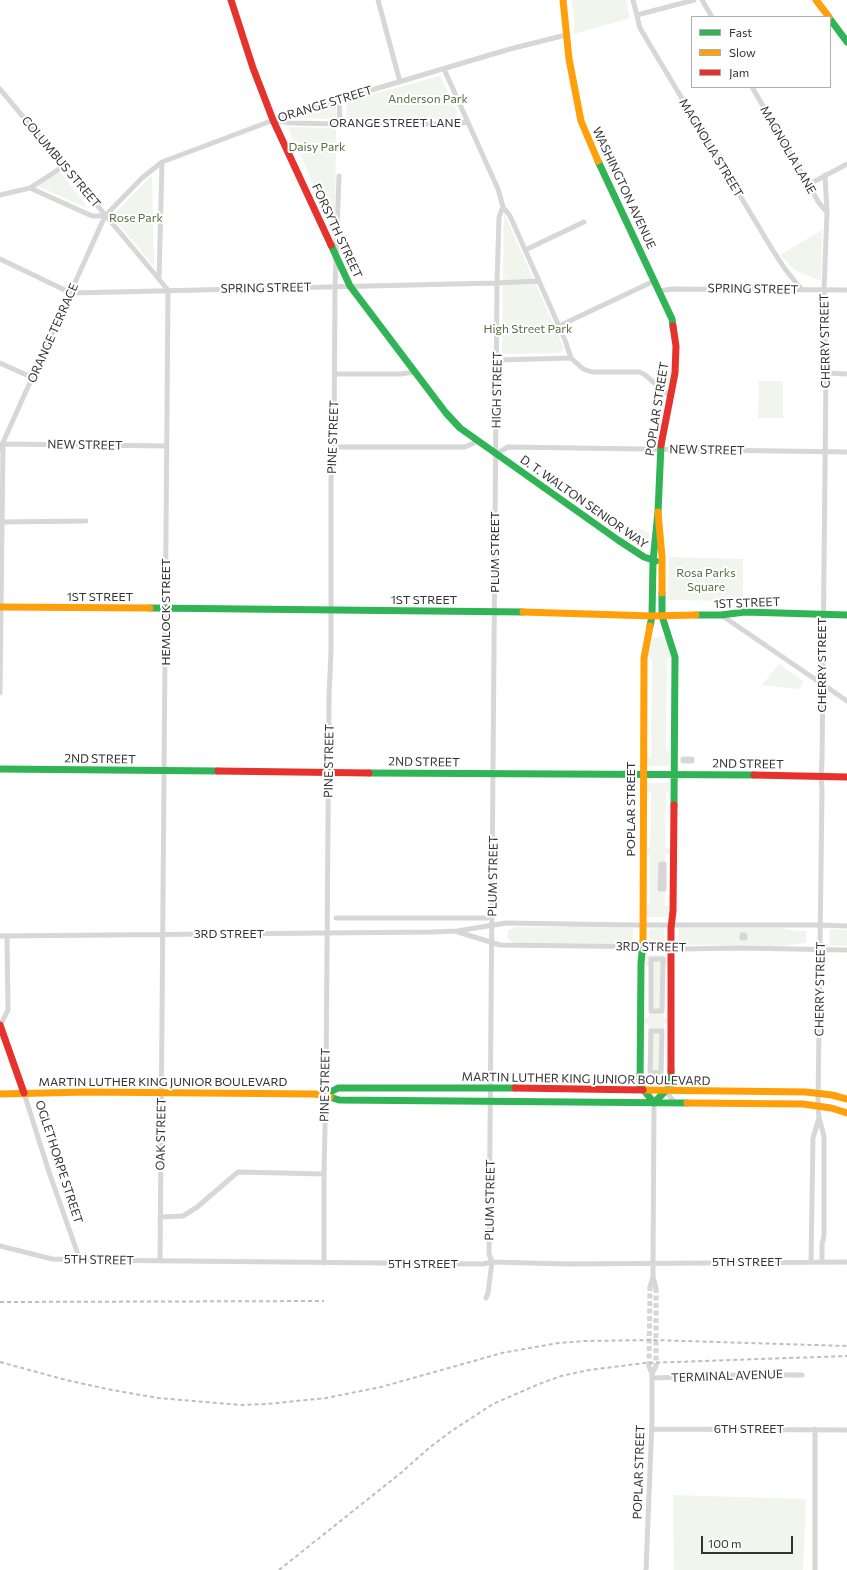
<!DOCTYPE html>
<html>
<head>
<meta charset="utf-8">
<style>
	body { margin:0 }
	#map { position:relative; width:847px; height:1570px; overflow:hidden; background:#fff; font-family:Commissioner,sans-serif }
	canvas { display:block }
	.legend { position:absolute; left:691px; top:16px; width:140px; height:72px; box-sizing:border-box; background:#fff; border:1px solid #adadad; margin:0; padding:5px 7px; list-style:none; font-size:12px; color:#333 }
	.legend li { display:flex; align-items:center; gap:8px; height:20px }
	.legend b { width:20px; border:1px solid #adadad }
	.scale { position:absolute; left:701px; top:1536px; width:92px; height:18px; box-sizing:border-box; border:2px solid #333; border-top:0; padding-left:5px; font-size:12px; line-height:14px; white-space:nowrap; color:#333; -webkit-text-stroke:3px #fff; paint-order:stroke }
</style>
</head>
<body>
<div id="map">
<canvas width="847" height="1570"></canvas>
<ul class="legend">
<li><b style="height:5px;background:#30b455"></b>Fast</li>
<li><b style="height:5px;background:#ff9f0a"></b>Slow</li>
<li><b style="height:5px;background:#e5322d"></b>Jam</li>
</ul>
<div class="scale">100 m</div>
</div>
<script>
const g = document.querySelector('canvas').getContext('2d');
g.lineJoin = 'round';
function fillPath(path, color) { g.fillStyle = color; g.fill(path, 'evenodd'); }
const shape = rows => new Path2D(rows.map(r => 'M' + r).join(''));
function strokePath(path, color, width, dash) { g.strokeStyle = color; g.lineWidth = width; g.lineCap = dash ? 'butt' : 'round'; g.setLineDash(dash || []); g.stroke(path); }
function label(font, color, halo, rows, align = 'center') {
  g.font = font + ' Commissioner,sans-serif'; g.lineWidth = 4; g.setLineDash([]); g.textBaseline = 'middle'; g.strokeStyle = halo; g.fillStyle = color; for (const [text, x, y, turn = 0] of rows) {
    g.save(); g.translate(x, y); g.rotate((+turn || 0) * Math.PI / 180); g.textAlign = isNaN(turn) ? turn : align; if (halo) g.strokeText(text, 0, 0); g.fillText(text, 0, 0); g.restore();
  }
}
const green = shape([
	[571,0,626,0,630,18,574,34,574,19],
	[440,76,457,111,457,115,454,119,346,118,347,101],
	[336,105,336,119,293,118,293,117],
	[289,127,336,128,335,227,333,228,288,128],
	[59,171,83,201,87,208,37,186],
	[152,175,154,267,112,216],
	[504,213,564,348,560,353,502,354],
	[822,230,821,281,795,270,780,255],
	[759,381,783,381,783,418,758,418],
	[638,528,649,533,649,544,645,548,626,534],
	[669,557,743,559,743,601,668,600],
	[662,636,666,638,671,658,670,660,667,657,666,749,670,754,670,763,667,766,650,766,647,764,646,758,651,757,652,661,648,655,652,639],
	[779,664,804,682,800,689,762,685],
	[648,783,669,783,670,784,670,791,666,792,665,848,670,848,670,854,665,854,665,906,669,906,669,914,665,917,648,917,645,913,645,905,650,905,650,855,646,854,646,848,650,848,651,792,646,791,646,785],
	[574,925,633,928,633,944,515,943,509,940,507,937,508,930,516,927,565,927],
	[664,927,665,944,650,944,649,929],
	[679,928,780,928,795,931,806,931,806,943,780,946,679,945,677,943],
	[830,929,847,930,847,946,830,946,829,930],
	[648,955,665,955,668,958,668,966,664,967,664,1018,669,1018,668,1024,664,1024,663,1072,658,1075,649,1074,648,1024,644,1024,644,1017,649,1017,649,966,645,966,645,957],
	[673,1495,806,1499,803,1570,674,1570]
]);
const streetTunnel = shape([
	[656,1288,656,1366],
	[649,1366,650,1287]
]);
const street = shape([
	[378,0,400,82],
	[633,0,640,28,650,45,772,249,785,269,802,290],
	[702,0,712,17],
	[637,15,694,0],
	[444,69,498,189,503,207,510,216,539,281,565,340,571,358],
	[752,87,819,203,827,212],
	[0,89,168,290,160,1261],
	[339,100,340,124],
	[273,120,290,123,340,124,454,124,468,122],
	[808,185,847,164],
	[30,188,92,216,105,216],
	[0,195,30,188,64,166],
	[525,250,584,222],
	[0,259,71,293,497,283,539,281],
	[159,279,162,162],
	[659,291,672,289,847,290],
	[559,326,654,281],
	[497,360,571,358,583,369,592,372,639,372,644,374,671,397],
	[0,363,33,378],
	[826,373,847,374],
	[335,374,401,374,414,372],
	[3,444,167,446],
	[334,447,465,447,478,441],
	[0,449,105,216,142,178,162,162,287,115,510,49,566,35],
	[496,454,508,447,847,452],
	[2,522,86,521],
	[721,615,847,701],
	[0,693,3,445],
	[683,759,692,759,692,761,683,761,683,759],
	[661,864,664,864,664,889,660,889,661,864],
	[336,918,487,918],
	[458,932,500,945,664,947,683,949,740,948,847,950],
	[742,935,745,935,745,938,742,938,742,935],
	[0,936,432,932,457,931,506,923,634,925,821,925,847,926],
	[651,959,663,959,662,1011,651,1011,651,959],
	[0,1026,8,1010,7,936],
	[651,1031,662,1031,661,1073,650,1072,651,1031],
	[666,1091,675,1103],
	[24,1093,49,1172,80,1260],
	[654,1103,653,1263,653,1277,656,1288],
	[160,1217,183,1216,196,1208,238,1172,324,1174],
	[0,1246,52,1259,80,1260,483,1264,492,1262,567,1264,847,1262],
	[811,1262,813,1138,819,1118],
	[822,1262,822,1244,824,1236,824,1136,819,1118,818,1106,822,789,821,777,822,761,826,373,824,290,827,212,825,175],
	[324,1263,324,1174,326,1081,329,696,331,651,331,479,334,447,335,287,339,176],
	[650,1287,653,1277],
	[486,1298,488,1293,492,1262,489,1254,497,283,499,217,503,207],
	[652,1374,656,1366],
	[652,1378,739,1375,802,1375],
	[652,1429,847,1430],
	[646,1570,652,1420,652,1374,649,1366],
	[815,1570,815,1429]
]);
const fast = shape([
	[830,19,847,42],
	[598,161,672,319,673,326],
	[331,245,350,286,446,413,460,428,618,540,644,557,656,561],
	[662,593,662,616,675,657,674,805],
	[150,608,523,612],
	[696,615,721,615,745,612,847,615],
	[650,626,652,616,653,561,658,512,661,445],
	[0,769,218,771],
	[369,773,754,775],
	[643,942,641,963,640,1085,654,1103,671,1085,671,1071],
	[325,1095,338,1088,515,1088],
	[330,1097,339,1100,687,1103]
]);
const slow = shape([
	[563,0,569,59,581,121,598,161],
	[816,0,829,17],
	[658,512,662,557,662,593],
	[0,607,150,608],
	[523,612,652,616,696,615],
	[643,942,644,658,650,626],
	[643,1090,806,1092,832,1095,847,1099],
	[0,1094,87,1092,315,1094,330,1097],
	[687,1103,803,1104,831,1108,847,1113]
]);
const jam = shape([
	[231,0,253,68,273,120,331,245],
	[661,445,675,373,676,346,673,326],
	[218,771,369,773],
	[754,775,847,777],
	[0,1025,24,1093],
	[671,1071,671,928,673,911,674,805],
	[515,1088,643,1090]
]);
const rail = shape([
	[0,1302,324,1301],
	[0,1362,66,1380,112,1390,158,1398,242,1405,267,1404,326,1398,381,1387,502,1353,558,1343,585,1341,653,1340,847,1346],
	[279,1570,402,1472,429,1448,450,1432,493,1404,539,1384,561,1376,589,1370,645,1363,847,1356]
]);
const parkNames = [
	["Anderson Park",428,99],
	["Daisy Park",317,147],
	["Rose Park",136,218],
	["High Street Park",528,329],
	["Rosa Parks",706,573],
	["Square",706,587]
];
const streetNames = [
	["ORANGE STREET",325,104,-17],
	["ORANGE STREET LANE",395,123],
	["MAGNOLIA STREET",711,148,59],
	["MAGNOLIA LANE",788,150,60],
	["COLUMBUS STREET",61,162,50],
	["WASHINGTON AVENUE",624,188,65],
	["FORSYTH STREET",337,231,65],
	["SPRING STREET",266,288,-1],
	["SPRING STREET",753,289,1],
	["ORANGE TERRACE",53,333,-66],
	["CHERRY STREET",825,341,-91],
	["HIGH STREET",497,390,-89],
	["POPLAR STREET",657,409,-81],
	["PINE STREET",333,437,-88],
	["NEW STREET",85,445,1],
	["NEW STREET",707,450,1],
	["D. T. WALTON SENIOR WAY",584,502,35],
	["PLUM STREET",495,552,-90],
	["1ST STREET",100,597],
	["1ST STREET",424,600],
	["1ST STREET",747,603,-2],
	["HEMLOCK STREET",166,612,-90],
	["CHERRY STREET",822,665,-90],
	["2ND STREET",100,759,1],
	["PINE STREET",329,761,-89],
	["2ND STREET",424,762,1],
	["2ND STREET",748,764,1],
	["POPLAR STREET",631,809,-90],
	["PLUM STREET",493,876,-89],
	["3RD STREET",229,934],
	["3RD STREET",651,947,1],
	["CHERRY STREET",820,989,-89],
	["MARTIN LUTHER KING JUNIOR BOULEVARD",586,1079,1],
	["MARTIN LUTHER KING JUNIOR BOULEVARD",163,1082],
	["PINE STREET",325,1085,-89],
	["OAK STREET",161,1134,-89],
	["OGLETHORPE STREET",59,1162,72],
	["PLUM STREET",490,1200,-89],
	["5TH STREET",99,1260,1],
	["5TH STREET",747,1262],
	["5TH STREET",423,1264],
	["TERMINAL AVENUE",727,1376,-2],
	["6TH STREET",749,1429],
	["POPLAR STREET",639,1472,-88]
];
fillPath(green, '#f1f5ed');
strokePath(streetTunnel, '#d6d6d6', 5, [5, 2.5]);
strokePath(street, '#d7d7d7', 5);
strokePath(fast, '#30b455', 7);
strokePath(slow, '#ff9f0a', 7);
strokePath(jam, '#e5322d', 7);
strokePath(rail, '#bebebe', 2, [4, 3]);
label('12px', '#56703f', '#fff', parkNames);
label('12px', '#333', '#fff', streetNames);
</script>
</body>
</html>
